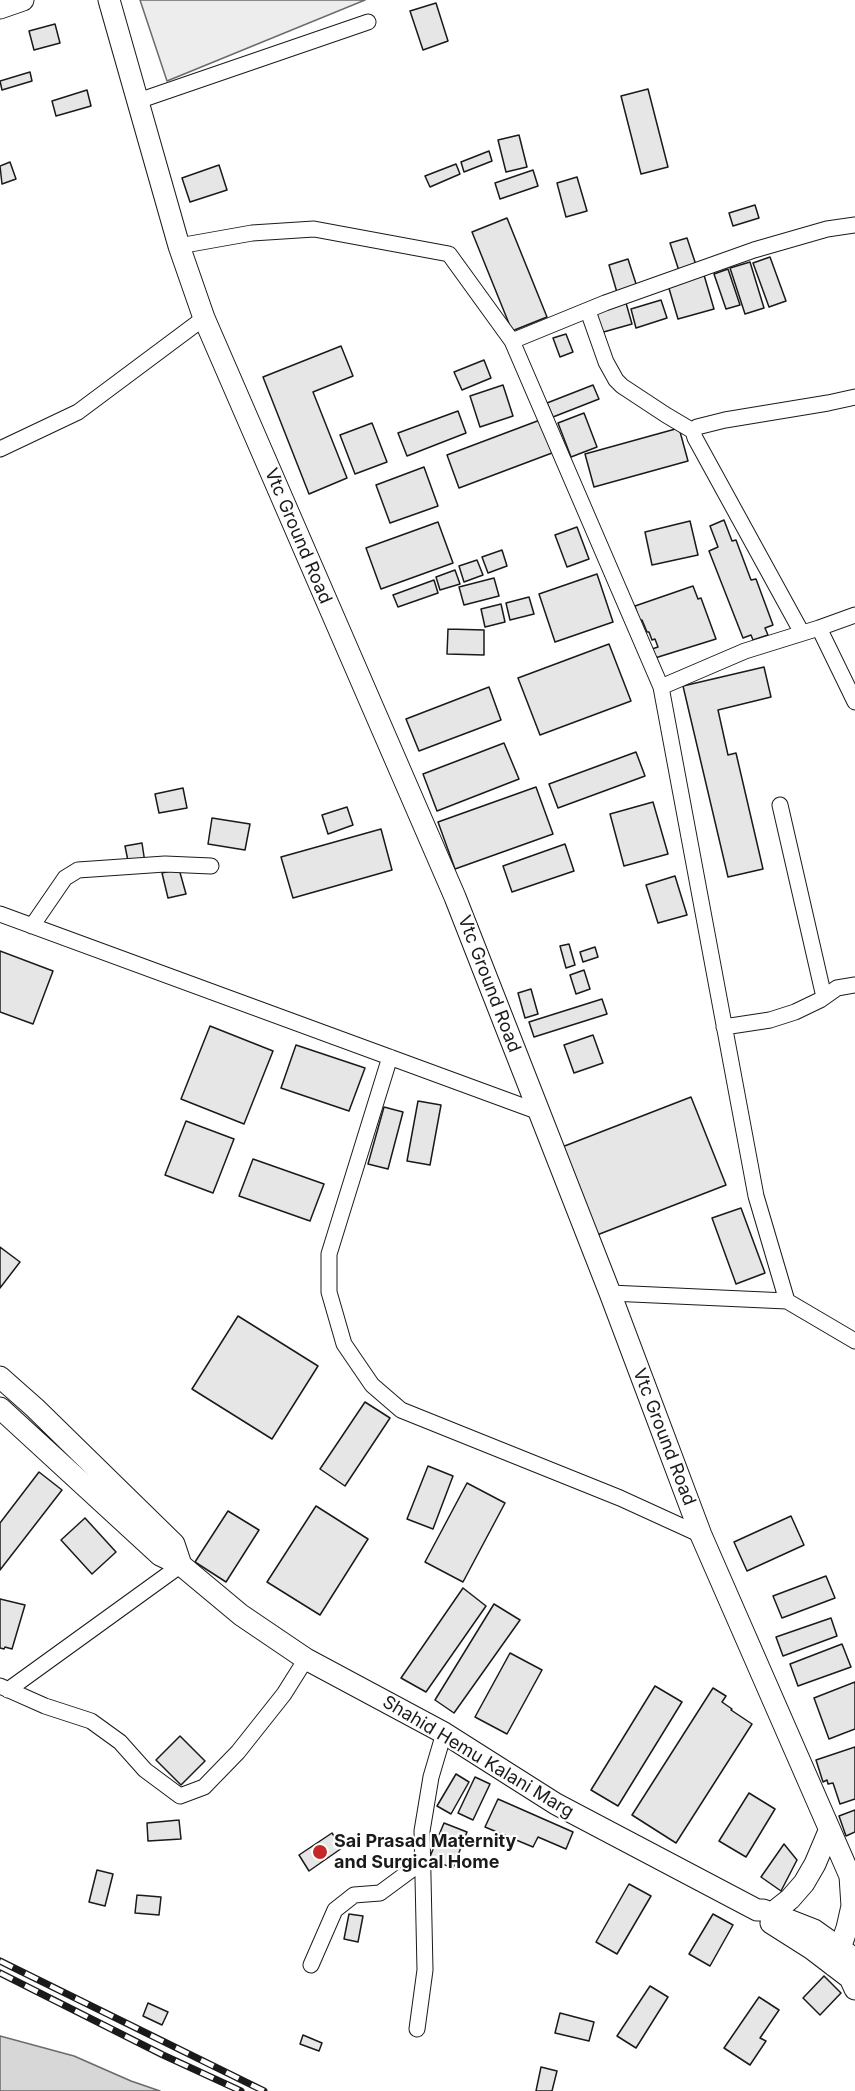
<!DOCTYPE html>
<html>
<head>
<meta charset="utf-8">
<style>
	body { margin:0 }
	canvas { display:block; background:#fff }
</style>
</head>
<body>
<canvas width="855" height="2091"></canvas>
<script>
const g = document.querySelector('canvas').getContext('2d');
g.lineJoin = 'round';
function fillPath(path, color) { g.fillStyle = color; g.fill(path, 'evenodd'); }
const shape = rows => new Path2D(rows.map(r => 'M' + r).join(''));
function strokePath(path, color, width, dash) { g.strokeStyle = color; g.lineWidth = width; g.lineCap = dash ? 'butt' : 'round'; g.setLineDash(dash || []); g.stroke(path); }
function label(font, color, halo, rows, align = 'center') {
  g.font = font + ' Inter,sans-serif'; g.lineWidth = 4.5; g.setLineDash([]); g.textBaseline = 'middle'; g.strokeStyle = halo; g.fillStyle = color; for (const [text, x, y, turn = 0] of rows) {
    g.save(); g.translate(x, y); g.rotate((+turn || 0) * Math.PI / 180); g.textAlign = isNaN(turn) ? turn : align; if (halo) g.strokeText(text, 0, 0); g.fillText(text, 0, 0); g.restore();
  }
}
const green = shape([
	[140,0,365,0,167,81,140,0]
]);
const water = shape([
	[0,2036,74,2056,131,2081,160,2091,0,2091,0,2036]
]);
const building = shape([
	[436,3,448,41,423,50,410,11,436,3],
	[55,24,60,43,34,50,29,31,55,24],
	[30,72,32,81,2,90,0,81,30,72],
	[648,89,668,167,641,174,621,96,648,89],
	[87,90,91,106,56,116,52,101,87,90],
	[519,135,527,167,506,172,498,140,519,135],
	[489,151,492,161,464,172,461,162,489,151],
	[10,162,16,179,2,184,0,166,10,162],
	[456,164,460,174,430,187,425,176,456,164],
	[219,165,227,190,190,202,182,178,219,165],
	[533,170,538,186,500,199,495,183,533,170],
	[577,177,587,211,566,217,557,183,577,177],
	[755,205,759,218,733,226,729,213,755,205],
	[507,218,547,317,512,331,472,232,507,218],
	[687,238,697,268,680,274,670,243,687,238],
	[770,257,786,301,769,307,753,263,770,257],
	[628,259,638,290,618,296,609,265,628,259],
	[750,262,764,308,745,314,730,268,750,262],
	[728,269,740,305,726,309,714,274,728,269],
	[704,275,714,309,678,319,668,285,704,275],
	[661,300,667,318,636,328,631,309,661,300],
	[626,303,632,324,600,333,594,311,626,303],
	[566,334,573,352,560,357,553,338,566,334],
	[341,346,353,376,313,392,347,478,309,494,263,377,341,346],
	[484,360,491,378,462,390,454,372,484,360],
	[503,385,513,416,480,427,470,396,503,385],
	[593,385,599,399,553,417,547,403,593,385],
	[458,411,466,433,407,456,398,433,458,411],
	[584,413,597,447,571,457,558,423,584,413],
	[540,420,552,453,459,488,447,455,540,420],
	[372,423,387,462,355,474,340,435,372,423],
	[679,428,688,461,594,487,585,454,679,428],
	[424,467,438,506,390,523,376,485,424,467],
	[724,520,732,541,736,540,751,580,756,579,773,625,765,628,768,635,753,640,751,635,743,638,709,551,718,547,710,526,724,520],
	[690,521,698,555,652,565,645,532,690,521],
	[438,522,453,563,381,589,366,548,438,522],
	[577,527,589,559,567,567,555,535,577,527],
	[502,550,507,566,488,573,482,557,502,550],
	[477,560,483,575,464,582,459,566,477,560],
	[455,570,460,584,440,590,436,577,455,570],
	[597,574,613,622,555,642,539,594,597,574],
	[494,578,499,596,464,605,459,587,494,578],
	[434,580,438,593,398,607,393,595,434,580],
	[693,586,698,599,701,598,716,639,655,658,652,649,658,647,655,639,652,640,649,632,647,632,642,620,639,620,635,606,693,586],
	[529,597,534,614,510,620,506,603,529,597],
	[501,604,505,622,485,627,481,609,501,604],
	[448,629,484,630,484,655,447,654,448,629],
	[609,644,631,701,540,735,518,678,609,644],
	[764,667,771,697,718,710,728,755,736,753,763,869,728,877,683,686,764,667],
	[489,687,501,720,419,751,406,719,489,687],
	[504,743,519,779,437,811,423,774,504,743],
	[636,752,645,776,558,808,549,784,636,752],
	[536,787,553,834,455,869,438,822,536,787],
	[183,788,187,808,159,813,155,794,183,788],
	[653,802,668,854,624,866,610,814,653,802],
	[347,807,353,825,328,834,322,815,347,807],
	[212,818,250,824,245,850,208,844,212,818],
	[381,829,392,870,293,898,281,857,381,829],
	[142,843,145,863,129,866,125,846,142,843],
	[565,844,574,871,512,892,503,866,565,844],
	[179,869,186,894,168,898,162,873,179,869],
	[675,876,687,915,658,923,646,885,675,876],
	[569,944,575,965,566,968,560,946,569,944],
	[595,947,598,957,583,962,580,952,595,947],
	[0,951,53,971,33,1024,0,1012,0,951],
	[584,970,590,989,576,994,570,975,584,970],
	[531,989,538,1014,525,1018,518,993,531,989],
	[602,999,607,1014,534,1037,529,1022,602,999],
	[210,1026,273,1051,244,1124,181,1099,210,1026],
	[593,1035,603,1063,574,1073,564,1045,593,1035],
	[296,1045,365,1068,349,1111,281,1088,296,1045],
	[691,1097,726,1185,597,1235,562,1147,691,1097],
	[418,1101,441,1105,430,1165,407,1161,418,1101],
	[384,1107,403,1112,388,1169,368,1164,384,1107],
	[186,1121,234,1139,213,1193,165,1175,186,1121],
	[253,1159,324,1184,310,1221,239,1196,253,1159],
	[741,1208,765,1273,736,1284,712,1218,741,1208],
	[0,1247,20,1262,0,1288,0,1247],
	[238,1316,318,1366,272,1439,192,1389,238,1316],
	[365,1402,390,1418,345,1486,320,1469,365,1402],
	[428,1466,453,1476,433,1529,407,1519,428,1466],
	[39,1472,62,1490,0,1570,0,1523,39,1472],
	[467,1483,505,1503,463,1582,425,1562,467,1483],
	[316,1506,368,1539,320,1615,267,1582,316,1506],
	[228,1511,259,1530,226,1582,195,1562,228,1511],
	[791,1516,804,1545,747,1571,734,1542,791,1516],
	[85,1518,116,1552,92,1574,61,1540,85,1518],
	[826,1576,835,1598,782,1618,773,1596,826,1576],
	[463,1588,486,1606,426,1692,401,1678,463,1588],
	[0,1599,25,1605,12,1649,5,1647,4,1649,0,1648,0,1599],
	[494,1604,520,1620,454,1713,435,1700,494,1604],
	[831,1618,837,1636,783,1656,776,1637,831,1618],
	[842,1644,851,1667,798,1686,790,1664,842,1644],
	[510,1653,542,1670,507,1734,475,1717,510,1653],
	[855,1682,855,1729,829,1739,814,1698,855,1682],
	[655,1686,682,1702,618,1806,591,1790,655,1686],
	[713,1688,726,1696,722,1702,732,1709,731,1710,752,1724,676,1843,632,1815,713,1688],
	[180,1736,205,1761,181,1785,156,1760,180,1736],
	[855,1747,855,1799,840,1804,833,1783,828,1784,827,1780,823,1782,816,1760,855,1747],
	[456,1774,469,1782,451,1814,437,1806,456,1774],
	[475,1777,490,1784,473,1820,458,1813,475,1777],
	[749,1793,775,1809,746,1857,719,1841,749,1793],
	[498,1799,573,1832,566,1849,538,1837,533,1847,485,1827,498,1799],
	[855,1810,855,1832,846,1836,839,1816,855,1810],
	[179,1820,181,1839,148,1841,147,1823,179,1820],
	[444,1823,467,1832,453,1868,429,1859,444,1823],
	[332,1833,342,1848,309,1871,299,1855,332,1833],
	[784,1844,797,1860,781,1891,761,1877,784,1844],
	[97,1870,113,1874,105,1906,89,1902,97,1870],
	[629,1884,651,1896,617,1954,596,1942,629,1884],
	[137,1895,161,1897,159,1915,135,1913,137,1895],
	[349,1914,363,1916,358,1942,344,1939,349,1914],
	[713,1914,733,1925,710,1966,689,1954,713,1914],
	[824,1976,841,1993,820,2015,803,1998,824,1976],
	[650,1986,668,1997,636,2048,617,2036,650,1986],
	[759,1997,779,2010,760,2038,766,2041,750,2065,724,2048,759,1997],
	[148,2003,168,2012,162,2025,143,2016,148,2003],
	[560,2013,594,2022,589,2041,555,2033,560,2013],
	[303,2035,322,2043,319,2051,300,2044,303,2035],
	[541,2067,557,2071,552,2091,536,2091,541,2067]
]);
const street = shape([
	[138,101,368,22],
	[179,246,252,233,314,229,449,254,512,341,661,687,756,1196,787,1301,855,1341],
	[588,311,606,362,616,380,622,386,666,415,693,431],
	[512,341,605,303,754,250,827,229,855,225],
	[0,449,78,412,204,318],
	[855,615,819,628,855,702],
	[802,633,695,438,693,431,697,427,725,420,828,403,855,397],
	[661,687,745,651,819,628],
	[780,805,824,997],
	[0,914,539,1112],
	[32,926,65,878,78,870,165,864,211,866],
	[724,1027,770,1020,795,1012,820,1000,837,988,855,985],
	[390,1057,329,1254,329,1292,344,1344,372,1385,401,1410,620,1498,701,1535],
	[610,1293,787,1301],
	[0,1686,45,1706,91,1721,120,1742,145,1770,180,1796,204,1787,238,1752,284,1694,306,1659],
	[8,1690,181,1565],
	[311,1965,335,1910,354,1895,380,1893,422,1862],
	[417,2029,425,1970,422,1831,431,1777,444,1733]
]);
const secondary = shape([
	[109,0,179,246,204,318,455,897,610,1293,701,1535,850,1876,852,1906,847,1928,834,1966],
	[0,8,23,0],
	[0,1377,35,1408,174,1544,181,1565],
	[0,1408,160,1555,181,1565,241,1615,306,1659,444,1733,556,1804,757,1910,763,1910,814,1930,855,1959],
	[771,1914,790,1899,804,1883,815,1864,829,1831],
	[771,1923,812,1949,850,1978,855,1989]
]);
const rail = shape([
	[0,1961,264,2091],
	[0,1973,163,2055,241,2091]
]);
const markers = [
	[320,1852,8,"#c62828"]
];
const streetNames = [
	["Vtc Ground Road",298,536,67],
	["Vtc Ground Road",489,984,69],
	["Vtc Ground Road",664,1437,69],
	["Shahid Hemu Kalani Marg",478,1757,31]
];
const poiNames = [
	["Sai Prasad Maternity",334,1842],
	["and Surgical Home",334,1863]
];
fillPath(green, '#ededed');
strokePath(green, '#6a6a6a', 1.5);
fillPath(water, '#d7d7d7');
strokePath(water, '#6a6a6a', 1.5);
fillPath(building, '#e6e6e6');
strokePath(building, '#1a1a1a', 1.5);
strokePath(street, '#1a1a1a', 17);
strokePath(secondary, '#1a1a1a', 23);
strokePath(street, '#fff', 15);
strokePath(secondary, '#fff', 21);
strokePath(rail, '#1a1a1a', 7);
strokePath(rail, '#fff', 4.5, [14]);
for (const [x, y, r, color] of markers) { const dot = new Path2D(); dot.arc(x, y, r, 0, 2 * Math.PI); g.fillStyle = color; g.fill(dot); strokePath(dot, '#fff', 2); }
label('18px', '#1a1a1a', '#fff', streetNames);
label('bold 18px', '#1a1a1a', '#fff', poiNames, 'left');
</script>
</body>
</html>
